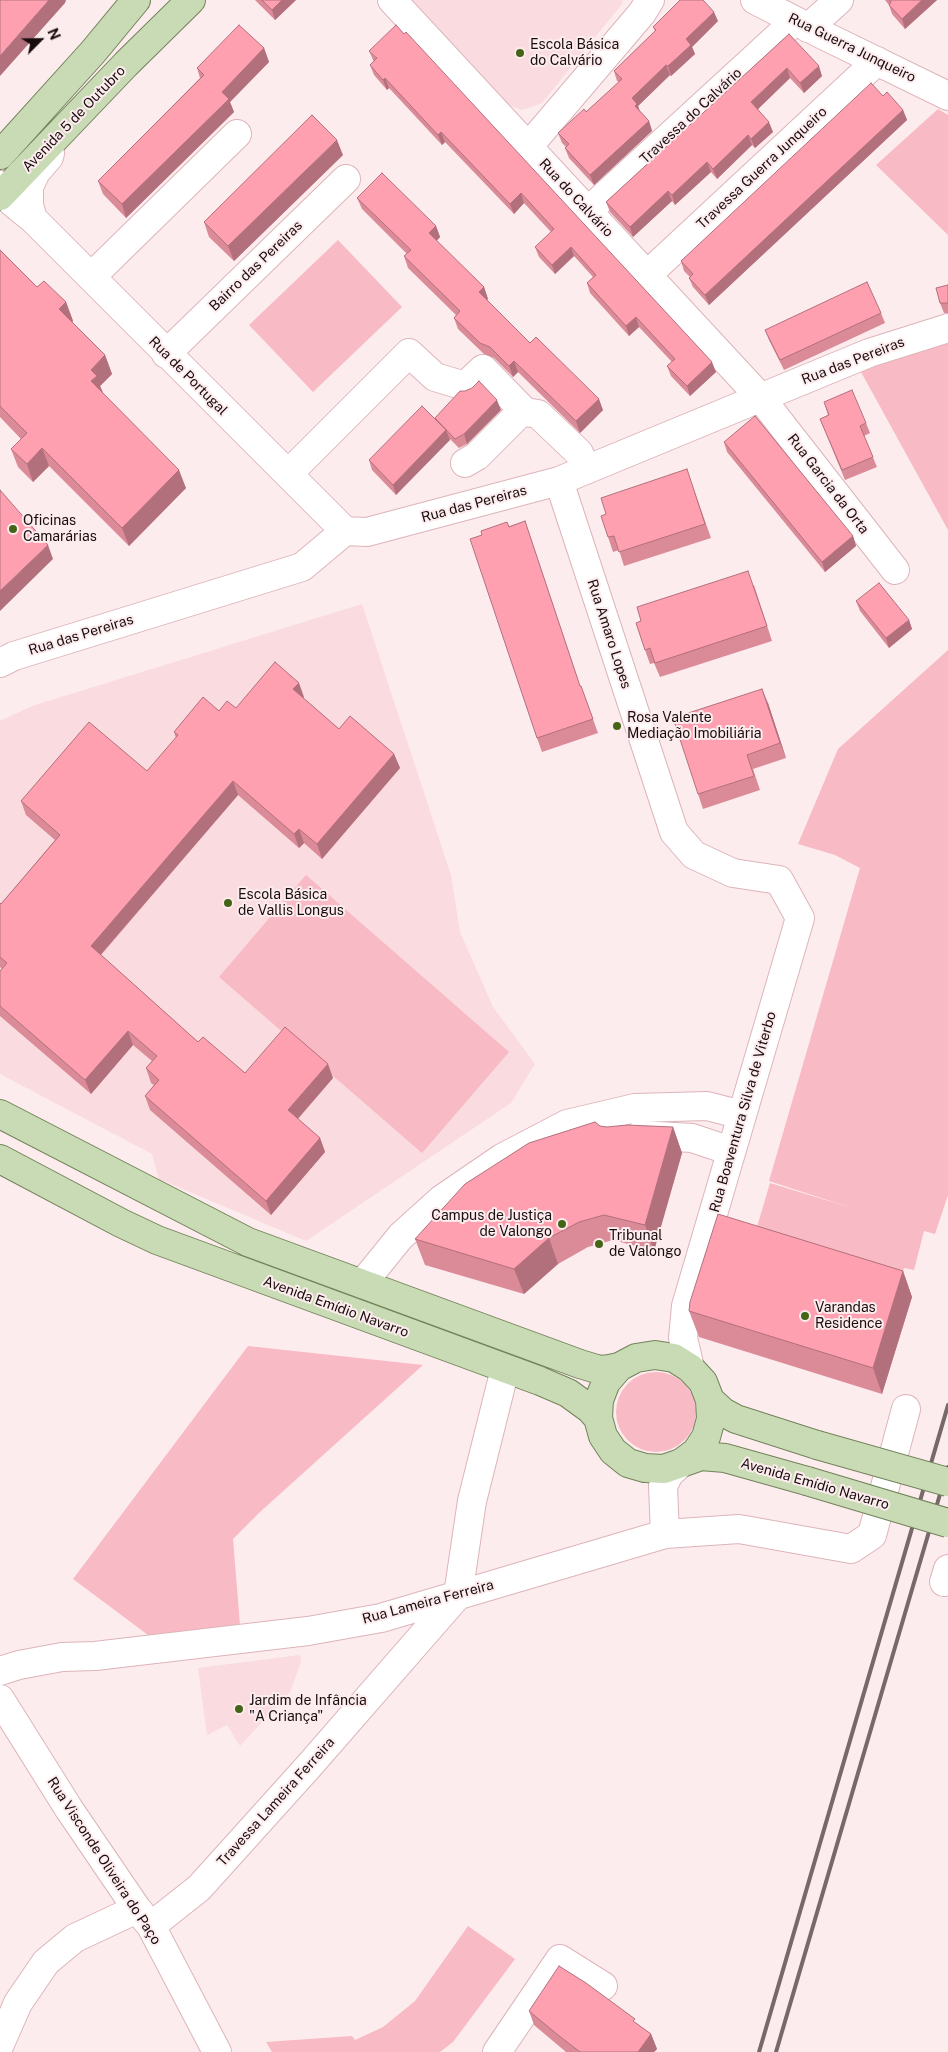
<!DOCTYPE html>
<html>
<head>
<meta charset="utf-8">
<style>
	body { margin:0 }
	#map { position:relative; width:948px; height:2052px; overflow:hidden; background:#fdecee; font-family:"Public Sans",sans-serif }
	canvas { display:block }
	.north { position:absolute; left:15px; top:15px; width:50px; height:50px; -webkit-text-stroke:4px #fdecee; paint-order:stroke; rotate:67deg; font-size:14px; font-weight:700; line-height:20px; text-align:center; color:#190c0e }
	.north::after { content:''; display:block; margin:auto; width:18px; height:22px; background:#190c0e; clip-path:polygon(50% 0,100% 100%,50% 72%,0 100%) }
</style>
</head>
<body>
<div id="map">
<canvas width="948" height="2052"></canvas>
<div class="north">N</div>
</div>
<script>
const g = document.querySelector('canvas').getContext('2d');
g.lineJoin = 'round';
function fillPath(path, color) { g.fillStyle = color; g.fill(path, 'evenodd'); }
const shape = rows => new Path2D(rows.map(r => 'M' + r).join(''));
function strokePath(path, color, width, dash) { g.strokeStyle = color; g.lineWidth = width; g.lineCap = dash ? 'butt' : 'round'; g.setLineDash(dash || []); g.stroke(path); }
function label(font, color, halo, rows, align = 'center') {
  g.font = font + ' "Public Sans",sans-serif'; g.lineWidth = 4; g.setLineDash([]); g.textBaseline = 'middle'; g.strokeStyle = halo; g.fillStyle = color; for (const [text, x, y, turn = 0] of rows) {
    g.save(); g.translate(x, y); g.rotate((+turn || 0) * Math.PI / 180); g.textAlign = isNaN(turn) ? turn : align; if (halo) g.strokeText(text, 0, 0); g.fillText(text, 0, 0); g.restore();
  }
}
const built = shape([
	[410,0,623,0,622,4,542,103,522,110,506,104],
	[362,604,451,875,460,932,493,1007,535,1064,511,1103,306,1241,159,1179,152,1154,0,1074,0,721,32,706],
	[300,1655,301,1662,290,1692,240,1746,227,1725,207,1735,198,1668]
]);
const green = shape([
	[938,109,948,115,948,235,876,165],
	[338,240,402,307,313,392,249,325],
	[948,337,948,530,861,372],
	[948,650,948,1195,935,1234,924,1231,914,1270,904,1268,899,1284,751,1247,770,1183,852,1208,769,1181,860,868,835,855,798,844,838,749],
	[306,875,509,1052,422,1153,219,977],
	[248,1346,423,1365,260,1512,233,1539,240,1625,148,1635,73,1579],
	'616 1412a40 40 0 1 1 80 0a40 40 0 1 1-80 0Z',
	[468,1926,515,1959,453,2042,440,2052,272,2052,266,2042,352,2036,355,2040,383,2027,415,2001]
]);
const minor = shape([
	[392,0,760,397,895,570],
	[755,0,823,35,948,96],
	[808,28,839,0],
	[528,147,642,13,650,0],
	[0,185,3,192,12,202,33,219,345,531],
	[588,211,795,21],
	[33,219,29,205,29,187,36,172,49,157,50,153],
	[647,275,877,61],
	[91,277,237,134],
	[166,354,346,179],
	[465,463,477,456,523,410],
	[288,474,409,353,435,377,465,386,483,369,525,412,538,414,579,453,586,470],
	[559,481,674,832,694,855,733,873,779,880,800,918,686,1306,683,1338,690,1368],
	[0,663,14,656,302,567,345,531,367,532,559,481,869,353,948,328],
	[640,1135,692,1138,731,1151],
	[362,1284,401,1236,442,1199,502,1158,567,1124,635,1108,707,1106,742,1115],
	[665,1534,663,1486,669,1474,681,1463],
	[944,1582,948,1569],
	[0,1671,19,1665,62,1657,95,1656,308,1631,381,1618,665,1534,739,1529,851,1549,872,1535,906,1409],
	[0,1699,69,1809,137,1909,151,1926,217,2052],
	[151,1926,199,1888,309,1766,458,1595,472,1501,505,1369],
	[0,2044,18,2003,46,1962,75,1938,137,1909],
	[497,2052,560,1959,603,1986]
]);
const major = shape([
	[0,155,93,52,136,0],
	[0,196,126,64,191,0],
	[0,1114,248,1242,580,1364,600,1370,610,1369,619,1367,636,1358,655,1355,674,1358,690,1368,703,1382,710,1400,711,1419,706,1437,696,1452,681,1463],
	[0,1159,121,1223,157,1240,540,1381,568,1393,590,1409,598,1418],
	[619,1367,606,1382,599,1400,598,1418,603,1436,613,1451,628,1463,645,1468,664,1469,701,1456,725,1458,807,1481],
	[710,1400,723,1412,736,1419,817,1445]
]);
const rail = shape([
	[759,2052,948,1405],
	[776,2052,948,1467]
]);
const majorBridge = shape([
	[817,1445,948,1482],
	[807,1481,948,1523]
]);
const wall = shape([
	[255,0,296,0,275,20],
	[885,0,937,0,905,29,892,14,889,5],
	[718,21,692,47,695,54,671,76,670,75,638,106,639,110,649,121,652,131,594,185,569,158,565,148,566,147,562,143,558,133,586,112,619,82,617,81,614,71,655,31,653,27],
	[789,34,822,76,804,93,790,78,758,109,773,132,755,148,752,145,717,179,711,172,675,205,672,201,633,237,610,212,606,202],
	[264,48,269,62,230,102,234,112,126,218,103,194,98,181,200,78,197,68],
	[369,51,716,372,690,396,671,376,667,366,672,362,639,327,629,336,590,293,587,283,593,277,574,256,555,274,539,257,535,247,551,232,524,203,514,214,445,142,442,145,389,88,387,90,374,75,370,65,374,62],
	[883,96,903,110,907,120,709,305,693,287,689,278,690,277,684,271,681,261],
	[343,155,234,261,209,237,204,222],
	[357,198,436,226,440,237,436,241,484,287,488,299,486,300,530,343,603,410,580,433,518,372,513,377,494,358,484,354,458,329,454,318,456,315,408,268,404,256,407,254,362,209],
	[0,250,37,287,66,302,73,321,72,322,105,355,112,374,100,386,103,393,186,488,129,546,49,466,33,482,18,467,11,449,21,439,0,417],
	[948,285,948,313,944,313,940,303],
	[881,313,885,323,784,370,769,340,765,330],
	[824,402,866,423,870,433,864,436,877,467,845,480,820,419,828,415],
	[501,410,467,444,459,448,450,439,396,495,372,470,369,460,435,418],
	[724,442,853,536,856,546,825,572,727,452],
	[692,484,711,538,624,566,619,550,613,552,608,537],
	[525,521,580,686,581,686,598,733,542,752,537,738,482,535],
	[754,585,772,641,660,677,654,663,650,664,645,650],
	[856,601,909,620,912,629,889,648,860,611],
	[304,697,303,698,339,729,394,754,400,768,322,859,304,843,299,848,238,795,101,955,198,1042,245,1073,333,1078,298,1119,320,1138,325,1152,271,1215,150,1110,145,1096,154,1085,151,1083,146,1068,152,1061,133,1045,91,1094,0,1016,0,972,2,969,0,967,0,903,1,904,55,840,26,815,21,801,147,771,176,738,174,732,219,711],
	[768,703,786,758,753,769,760,790,703,809,698,794],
	[600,1126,607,1127,673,1127,682,1153,654,1251,613,1240,588,1247,558,1264,524,1294,425,1265,415,1239],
	[903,1271,912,1297,882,1394,699,1337,689,1311],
	[529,2011,636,2023,651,2034,657,2049,654,2052,566,2052,534,2025]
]);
const shadedWall = shape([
	[49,0,66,0,65,3,0,76,0,56],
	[282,0,296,0,275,20,272,10],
	[922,0,937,0,905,29,902,19],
	[714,12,718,21,692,47,695,54,671,76,668,66,686,39],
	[264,48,269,62,230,102,234,112,126,218,122,204,222,92],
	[666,65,670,75,638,106,641,114,639,116,632,98],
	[819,66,822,76,804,93,800,83],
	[787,68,790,78,755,112,751,102],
	[385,78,389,88,387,90,383,80],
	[903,110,907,120,709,305,705,295],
	[649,121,652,131,594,185,590,175],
	[769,122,773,132,755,148,751,139],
	[441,132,445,142,442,145,438,135],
	[748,135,752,145,717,179,713,169],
	[337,140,343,155,234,261,228,246],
	[707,162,711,172,675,205,672,195],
	[668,191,672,201,633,237,630,227],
	[521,193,524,203,514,214,510,204],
	[436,226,440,237,433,245,429,233],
	[571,247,574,256,555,274,552,265],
	[484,287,488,299,483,304,479,292],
	[66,302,73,321,66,328,59,309],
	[636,317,639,327,629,336,626,326],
	[105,355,112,374,100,386,104,395,91,381,91,370],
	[514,361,518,372,513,377,509,366],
	[712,362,716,372,690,396,687,386],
	[599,399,603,410,580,433,576,421],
	[497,400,501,410,467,444,464,434],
	[446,430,450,440,396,495,393,485],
	[42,448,49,466,33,482,27,464],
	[179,470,186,488,129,546,122,528],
	[853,536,856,546,825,572,822,562],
	[48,545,53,559,0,611,0,591],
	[909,620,912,629,889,648,886,638],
	[299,683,304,697,298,704,293,689],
	[762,689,768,703,786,758,780,743],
	[394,754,400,768,322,859,317,844],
	[233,781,238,795,96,960,91,946],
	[299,829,304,843,299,848,294,834],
	[128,1031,133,1045,91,1094,85,1080],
	[328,1064,333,1078,293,1124,288,1110],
	[673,1127,682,1153,654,1251,645,1225],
	[320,1138,325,1152,271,1215,266,1201],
	[549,1238,558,1264,524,1294,514,1269],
	[903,1271,912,1297,882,1394,873,1368],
	[651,2034,657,2049,654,2052,638,2052]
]);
const building = shape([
	[0,0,49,0,0,56,0,0],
	[262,0,282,0,272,10,262,0],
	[680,0,703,0,714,12,686,39,691,45,668,66,666,65,632,98,637,104,635,106,649,121,590,175,565,148,569,144,558,133,584,109,586,112,622,79,614,71,656,30,653,27,680,0],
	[890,0,922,0,902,19,889,5,891,2,890,0],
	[239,25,264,48,222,92,229,99,122,204,98,181,204,75,197,68,239,25],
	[396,25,404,34,406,32,712,362,687,386,667,366,675,359,636,317,626,326,587,283,596,275,571,247,552,265,535,247,554,229,521,193,510,204,441,132,438,135,385,78,383,80,370,65,377,58,369,51,396,25],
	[789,34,819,66,800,83,787,68,751,102,769,122,751,139,748,135,713,169,707,162,672,195,668,191,630,227,606,202,789,34],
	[871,83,883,96,887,92,903,110,705,295,689,278,693,274,681,261,871,83],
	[312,115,337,140,228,246,204,222,312,115],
	[382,173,436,226,429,233,484,287,479,292,530,343,536,337,599,399,576,421,514,361,509,366,490,347,480,343,454,318,460,311,404,256,411,250,357,198,382,173],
	[0,250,37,287,44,281,66,302,59,309,105,355,91,370,97,376,91,381,179,470,122,528,42,448,27,464,11,449,27,433,0,406,0,250],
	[867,282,881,313,780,360,765,330,867,282],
	[948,285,948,303,940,303,936,288,948,285],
	[479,381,497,400,464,434,455,439,435,418,460,391,465,391,472,388,479,381],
	[852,390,866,423,860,426,873,457,842,470,820,419,829,415,824,402,852,390],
	[422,406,446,430,393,485,369,460,422,406],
	[755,416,853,536,822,562,724,442,755,416],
	[687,469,705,524,619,552,614,536,608,537,601,516,606,514,601,498,687,469],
	[0,490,48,545,0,591,0,490],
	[525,521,580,686,581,686,593,719,537,738,470,539,482,535,481,531,507,522,509,527,525,521],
	[748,571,767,626,655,663,650,648,645,650,636,623,641,621,637,607,748,571],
	[879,583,909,620,886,638,856,601,879,583],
	[275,662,299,683,293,689,339,729,350,716,394,754,317,844,299,829,294,834,233,781,91,946,198,1042,203,1037,245,1073,285,1027,328,1064,288,1110,320,1138,266,1201,145,1096,159,1080,146,1068,157,1056,128,1031,85,1080,0,1006,0,971,7,963,0,957,0,903,1,904,60,835,21,801,89,722,147,771,178,735,174,732,203,697,219,711,227,701,236,708,275,662],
	[762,689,780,743,747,755,754,776,698,794,673,718,762,689],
	[595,1122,600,1126,607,1127,627,1125,673,1127,645,1225,604,1215,579,1222,549,1238,514,1269,415,1239,465,1184,529,1143,595,1122],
	[718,1214,903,1271,873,1368,689,1311,690,1302,718,1214],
	[559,1966,586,1983,635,2019,633,2021,651,2034,638,2052,580,2052,558,2035,529,2011,559,1966]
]);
const markers = [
	[520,53,5,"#446418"],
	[13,529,5,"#446418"],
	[617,726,5,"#446418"],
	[228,903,5,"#446418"],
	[562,1224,5,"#446418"],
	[599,1244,5,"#446418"],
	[805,1316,5,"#446418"],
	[239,1709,5,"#446418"]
];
const poiNames = [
	["Escola Básica",530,45],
	["do Calvário",530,61],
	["Oficinas",23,521],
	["Camarárias",23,537],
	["Rosa Valente",627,718],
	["Mediação Imobiliária",627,734],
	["Escola Básica",238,895],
	["de Vallis Longus",238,911],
	["Campus de Justiça",552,1216,"right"],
	["de Valongo",552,1232,"right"],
	["Tribunal",609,1236],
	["de Valongo",609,1252],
	["Varandas",815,1308],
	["Residence",815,1324],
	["Jardim de Infância",249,1701],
	["\"A Criança\"",249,1717]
];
const streetNames = [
	["Rua Guerra Junqueiro",852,48,26],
	["Travessa do Calvário",691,116,-43],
	["Avenida 5 de Outubro",74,119,-46],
	["Travessa Guerra Junqueiro",762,168,-43],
	["Rua do Calvário",576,198,47],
	["Bairro das Pereiras",256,266,-44],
	["Rua das Pereiras",853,361,-21],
	["Rua de Portugal",188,376,45],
	["Rua Garcia da Orta",828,484,52],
	["Rua das Pereiras",474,504,-15],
	["Rua Amaro Lopes",609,634,72],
	["Rua das Pereiras",81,635,-17],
	["Rua Boaventura Silva de Viterbo",743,1112,-74],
	["Avenida Emídio Navarro",336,1307,20],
	["Avenida Emídio Navarro",815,1484,16],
	["Rua Lameira Ferreira",428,1602,-15],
	["Travessa Lameira Ferreira",276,1802,-48],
	["Rua Visconde Oliveira do Paço",104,1861,57]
];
fillPath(built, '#fadbe0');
fillPath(green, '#f8bac4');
strokePath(minor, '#ddb4ba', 30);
strokePath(major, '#73835a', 30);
strokePath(minor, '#fff', 28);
strokePath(major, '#c8dbb5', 28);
strokePath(rail, '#77686a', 4);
strokePath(majorBridge, '#73835a', 30, []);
strokePath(majorBridge, '#c8dbb5', 28);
fillPath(wall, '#db8a98');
fillPath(shadedWall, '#b2707c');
fillPath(building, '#ffa0b1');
strokePath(building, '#b2707c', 1);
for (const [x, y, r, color] of markers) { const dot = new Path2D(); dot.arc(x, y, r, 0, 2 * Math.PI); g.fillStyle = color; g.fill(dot); strokePath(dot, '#fdecee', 2); }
label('14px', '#190c0e', '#fdecee', poiNames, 'left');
label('14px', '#190c0e', '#fdecee', streetNames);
</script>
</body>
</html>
